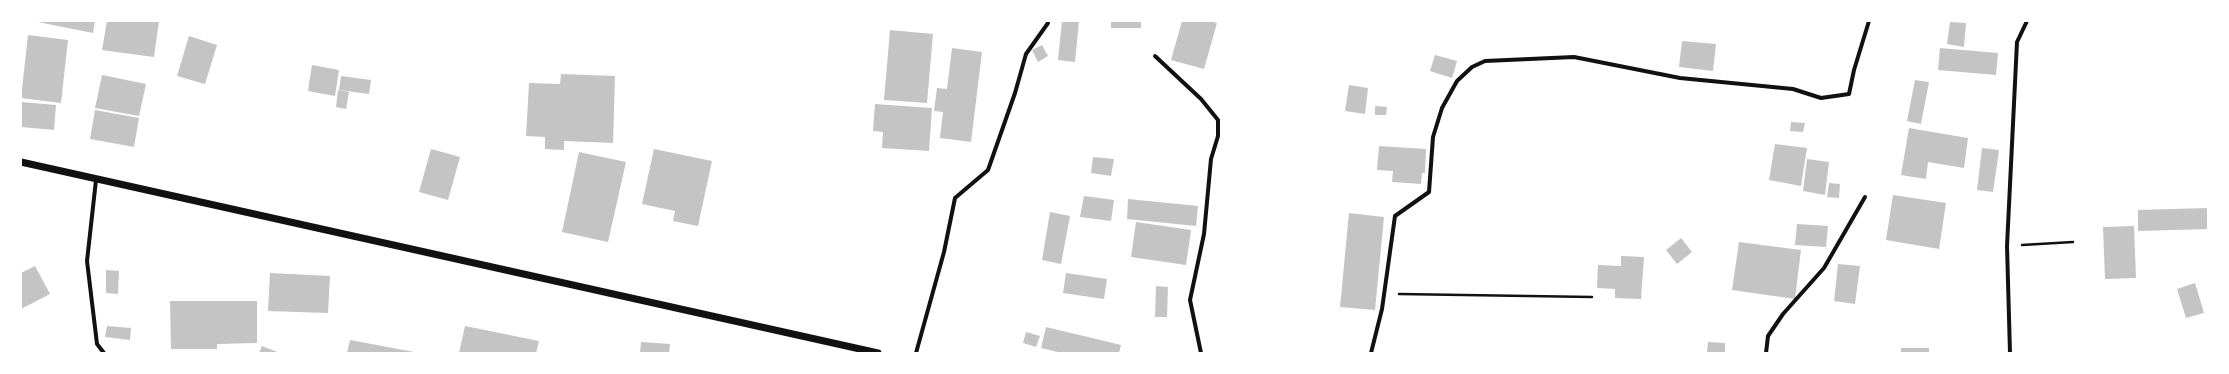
<!DOCTYPE html>
<html>
<head>
<meta charset="utf-8">
<style>
	body { margin:0 }
	#map { position:relative; width:2229px; height:374px; overflow:hidden; background:#fff; font-family:Lato,sans-serif }
	canvas { display:block }
	.frame { position:absolute; inset:0; border:22px solid #fff; pointer-events:none }
</style>
</head>
<body>
<div id="map">
<canvas width="2229" height="374"></canvas>
<div class="frame"></div>
</div>
<script>
const g = document.querySelector('canvas').getContext('2d');
g.lineJoin = 'round';
function fillPath(path, color) { g.fillStyle = color; g.fill(path, 'evenodd'); }
const shape = rows => new Path2D(rows.map(r => 'M' + r).join(''));
function strokePath(path, color, width, dash) { g.strokeStyle = color; g.lineWidth = width; g.lineCap = dash ? 'butt' : 'round'; g.setLineDash(dash || []); g.stroke(path); }
const building = shape([
	[33,21,95,21,93,33],
	[107,21,159,21,154,57,102,50],
	[1062,21,1079,21,1075,62,1058,60],
	[1111,21,1141,21,1141,28,1111,28],
	[1182,21,1209,21,1217,23,1204,69,1171,60],
	[1950,22,1966,23,1964,47,1947,44],
	[890,30,933,34,927,103,884,100],
	[28,35,68,40,61,103,21,98],
	[189,36,217,45,205,84,177,76],
	[1682,41,1716,44,1713,71,1679,67],
	[1042,45,1048,56,1038,62,1032,50],
	[952,48,982,52,971,142,940,138,943,112,934,111,937,88,947,89],
	[1940,48,1998,53,1996,75,1938,70],
	[1435,55,1457,61,1452,78,1430,71],
	[312,65,339,70,335,96,308,91],
	[561,74,615,76,613,143,564,141,564,150,545,149,545,137,526,136,529,83,560,84],
	[102,75,146,84,139,116,95,108],
	[341,76,371,80,369,94,339,90],
	[1915,80,1929,82,1921,124,1907,121],
	[1349,85,1368,88,1365,114,1345,111],
	[338,90,349,92,346,109,336,107],
	[21,102,56,105,54,130,21,127],
	[875,104,932,108,929,151,882,148,883,132,873,131],
	[1375,106,1387,107,1386,115,1375,115],
	[95,110,139,118,134,147,90,139],
	[1791,122,1805,123,1803,132,1790,131],
	[1909,128,1968,138,1964,168,1928,162,1926,179,1901,175],
	[1775,144,1807,148,1801,186,1769,180],
	[1379,146,1426,149,1425,173,1422,173,1421,184,1392,182,1393,171,1377,170],
	[1982,148,1999,150,1993,192,1977,190],
	[431,149,460,157,448,200,419,192],
	[654,149,712,161,698,226,673,221,675,211,642,204],
	[579,152,626,162,608,242,562,232],
	[1093,157,1114,159,1111,176,1091,173],
	[1807,159,1829,162,1825,195,1803,191],
	[1829,183,1840,184,1839,198,1827,197],
	[1893,195,1946,203,1939,249,1886,240],
	[1084,196,1114,200,1111,221,1080,217],
	[1128,199,1198,206,1196,226,1127,219],
	[2208,208,2208,229,2138,231,2138,210],
	[1050,212,1070,216,1061,264,1042,260],
	[1349,213,1384,217,1375,310,1340,307],
	[1136,222,1191,230,1186,265,1131,257],
	[1797,224,1828,226,1826,247,1795,245],
	[2134,226,2136,278,2105,279,2103,227],
	[1681,238,1692,252,1677,264,1666,250],
	[1739,242,1801,250,1795,299,1732,290],
	[1621,256,1644,257,1641,299,1615,298,1615,289,1597,288,1598,265,1621,266],
	[1838,264,1860,266,1855,304,1834,301],
	[35,266,50,294,21,309,21,273],
	[106,270,119,271,118,294,106,293],
	[270,273,330,276,328,313,268,311],
	[1066,273,1107,279,1104,299,1063,293],
	[2195,283,2204,313,2186,318,2177,289],
	[1156,286,1168,287,1167,317,1155,317],
	[170,301,257,301,257,343,217,344,217,349,171,349],
	[107,326,131,328,130,340,105,337],
	[465,326,539,341,536,353,459,353],
	[1046,327,1121,345,1119,353,1062,353,1041,348],
	[1026,332,1040,336,1036,347,1023,343],
	[350,340,414,352,414,353,347,353],
	[641,342,670,344,669,353,640,353],
	[1708,342,1725,343,1725,353,1707,353],
	[262,346,280,353,259,353],
	[1901,348,1929,348,1929,353,1901,353]
]);
const path = shape([
	[2022,245,2073,242],
	[1399,294,1592,297]
]);
const minor = shape([
	[1155,56,1201,99,1218,120,1218,136,1211,159,1204,234,1190,300,1201,353],
	[96,180,87,261,97,344,104,353],
	[916,353,944,252,955,198,988,170,1015,93,1026,54,1048,23],
	[1371,353,1382,309,1395,216,1429,192,1433,137,1442,108,1457,81,1472,67,1485,61,1574,57,1680,78,1793,89,1821,98,1849,94,1854,70,1869,21],
	[1766,353,1768,336,1783,314,1824,268,1865,197],
	[2010,353,2007,246,2017,42,2027,21]
]);
const tertiary = shape([
	[21,162,878,353]
]);
fillPath(building, '#c4c4c4');
strokePath(path, '#111', 2.5);
strokePath(minor, '#111', 4);
strokePath(tertiary, '#111', 7);
</script>
</body>
</html>
